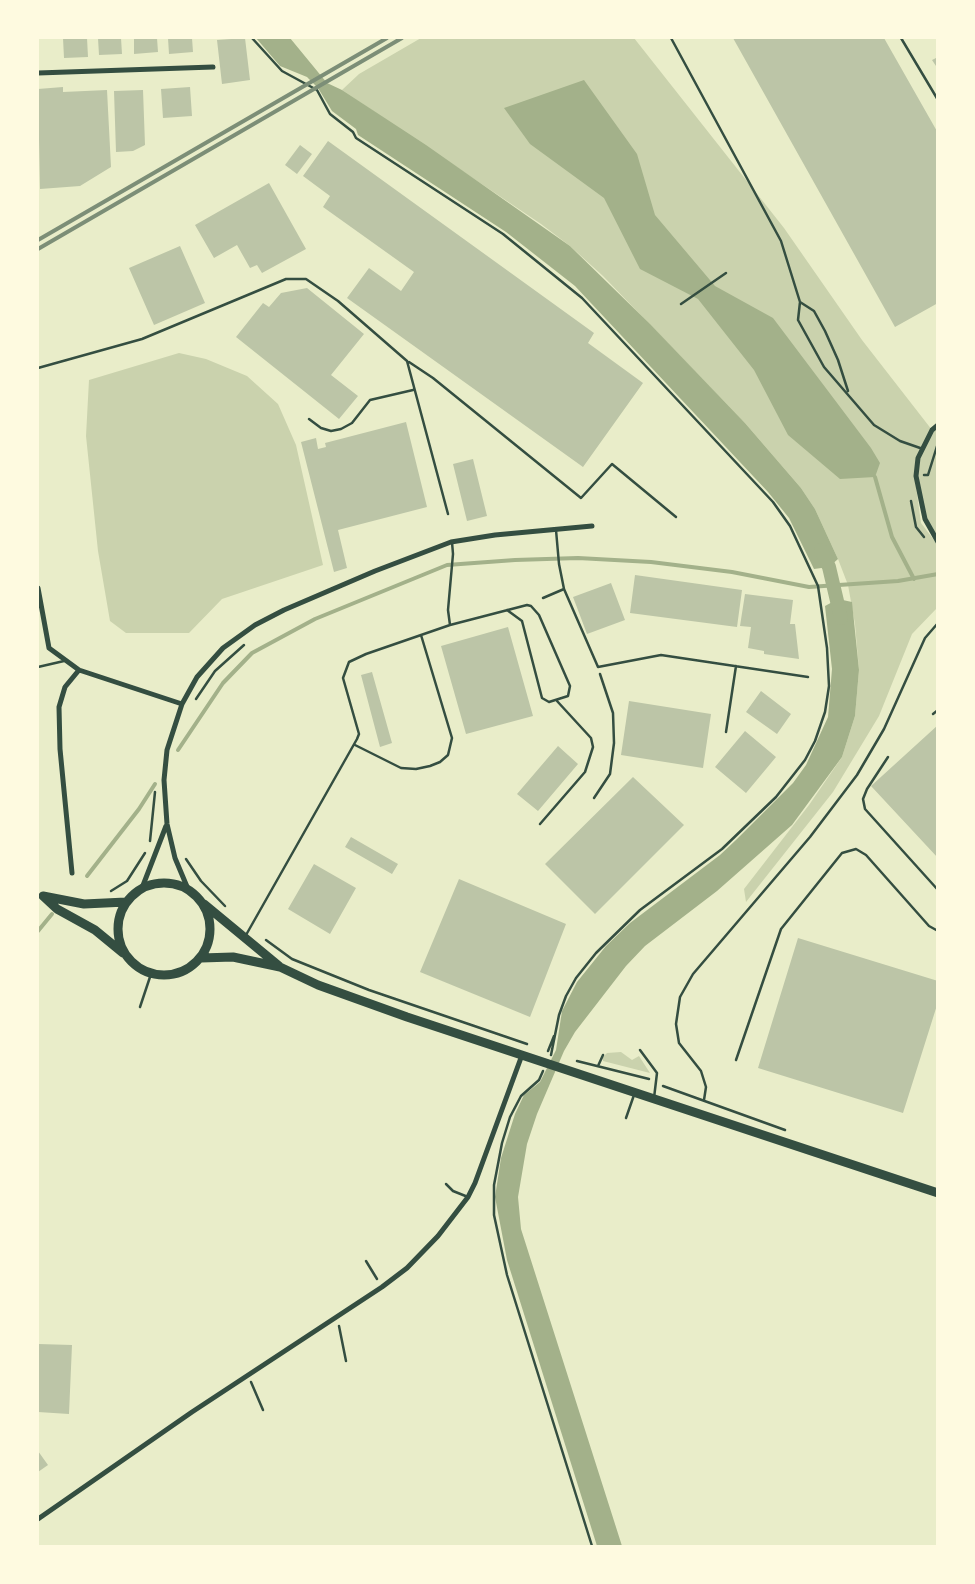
<!DOCTYPE html>
<html>
<head>
<meta charset="utf-8">
<style>
	body { margin:0 }
	#map { position:relative; width:975px; height:1584px; overflow:hidden; background:#e9edc9; font-family:Quicksand,sans-serif }
	canvas { display:block }
	.frame { position:absolute; inset:0; border:39px solid #fefae0; pointer-events:none }
</style>
</head>
<body>
<div id="map">
<canvas width="975" height="1584"></canvas>
<div class="frame"></div>
</div>
<script>
const g = document.querySelector('canvas').getContext('2d');
g.lineJoin = 'round';
function fillPath(path, color) { g.fillStyle = color; g.fill(path, 'evenodd'); }
const shape = rows => new Path2D(rows.map(r => 'M' + r).join(''));
function strokePath(path, color, width, dash) { g.strokeStyle = color; g.lineWidth = width; g.lineCap = dash ? 'butt' : 'round'; g.setLineDash(dash || []); g.stroke(path); }
const green = shape([
	[421,38,634,38,784,228,862,340,932,430,937,425,937,542,925,519,915,479,921,523,937,544,937,608,912,634,879,716,833,792,746,902,744,889,809,805,842,757,855,716,859,670,855,624,848,585,838,559,815,509,801,488,745,423,603,276,570,246,541,224,342,90,359,74],
	[179,353,206,359,247,376,278,404,296,445,323,565,222,599,189,633,126,633,110,621,98,551,86,436,89,380],
	[621,1052,632,1060,639,1056,650,1073,603,1061,603,1057,607,1053]
]);
const water = shape([
	[256,38,290,38,327,83,342,90,426,145,570,246,650,324,745,423,801,488,815,509,838,559,829,567,814,569,789,518,768,492,575,286,506,232,358,135,356,129,332,111,318,88,307,77,280,66],
	[584,80,637,154,655,215,715,286,773,318,871,448,880,463,875,477,840,479,788,435,754,370,698,299,640,269,604,198,530,144,504,108],
	[838,599,852,602,859,670,855,716,842,757,792,825,717,891,645,946,626,966,575,1032,564,1051,537,1114,527,1144,518,1197,521,1229,622,1546,597,1546,507,1260,495,1197,501,1158,515,1114,524,1095,540,1082,556,1050,562,1011,577,982,606,946,630,923,720,855,737,839,793,783,806,765,828,717,832,669,825,606]
]);
const stream = shape([
	[875,477,892,537,914,579],
	[178,750,223,683,252,653,315,619,447,565,515,560,578,558,651,562,732,572,809,587,898,581,938,574],
	[87,876,139,809,155,784],
	[38,931,52,914]
]);
const canal = shape([
	[821,550,829,567,841,618]
]);
const building = shape([
	[63,38,87,38,88,57,64,58],
	[98,38,121,38,122,54,99,55],
	[134,38,157,38,158,52,134,54],
	[168,38,192,38,193,52,169,54],
	[245,38,250,80,222,84,217,40],
	[733,38,884,38,938,133,938,303,895,327],
	[938,57,938,69,932,60],
	[63,87,63,92,107,90,111,167,80,186,40,189,38,89],
	[190,87,192,116,163,118,161,89],
	[143,90,145,145,133,151,116,152,114,91],
	[328,141,594,333,588,343,643,383,583,467,347,298,369,268,401,291,414,272,323,207,330,196,303,176],
	[300,145,312,154,297,174,285,165],
	[269,183,306,249,262,273,257,265,250,268,237,245,214,258,195,225],
	[180,246,205,303,154,325,129,268],
	[307,288,364,334,331,375,358,396,339,419,236,337,263,303,269,307,281,293],
	[406,422,427,507,338,530,347,568,334,572,301,442,316,438,318,449,326,447,325,443],
	[473,459,487,516,467,521,453,464],
	[635,575,742,590,737,627,630,613],
	[611,583,625,620,587,634,573,597],
	[745,594,793,600,790,624,795,624,799,659,764,654,764,651,748,648,751,627,740,626],
	[508,627,533,716,466,734,441,646],
	[372,672,392,743,380,747,361,675],
	[761,691,791,714,777,734,746,712],
	[629,701,711,714,703,768,621,755],
	[938,725,938,858,871,786],
	[745,731,776,757,746,793,715,767],
	[558,746,578,764,538,811,517,794],
	[633,777,684,825,595,914,545,864],
	[351,837,398,864,392,874,345,847],
	[314,864,356,888,330,934,288,909],
	[459,879,566,924,530,1017,420,972],
	[798,938,938,981,938,1002,903,1113,758,1068],
	[38,1344,72,1345,69,1414,38,1412],
	[38,1451,48,1465,38,1472]
]);
const path = shape([
	[252,38,282,71,317,90,330,114,353,132,356,138,503,234,582,298,773,502,790,526,818,586,827,648,829,686,825,712,815,741,805,760,776,797,722,849,640,910,596,953,576,978,566,996,559,1015,551,1055],
	[681,304,726,273],
	[924,475,928,475,938,443],
	[911,501,916,527,924,537],
	[196,699,215,671,244,645],
	[594,798,610,774,614,743,613,713,600,674],
	[150,841,155,792],
	[186,859,201,881,225,906],
	[111,891,127,881,145,853],
	[266,940,292,959,369,990,527,1044],
	[548,1051,554,1036],
	[577,1061,649,1079],
	[598,1066,603,1055],
	[543,1071,539,1080,521,1096,510,1117,502,1143,494,1185,494,1215,507,1275,592,1546],
	[663,1086,785,1130],
	[704,1100,706,1087,701,1071,679,1043,676,1024,680,997,693,974,810,837,857,775,884,729,925,638,938,623],
	[366,1261,377,1279],
	[339,1326,346,1361],
	[251,1382,263,1410]
]);
const service = shape([
	[671,38,781,241,800,302,798,320,824,367,874,425,900,441,923,449],
	[901,38,938,100],
	[800,302,814,311,825,331,838,360,848,391],
	[409,362,433,378,581,498,612,464,676,517],
	[38,368,142,339,286,279,306,279,338,301,407,361,448,514],
	[309,419,321,428,331,431,341,429,352,423,370,400,413,390],
	[556,530,559,564,564,589,598,667,661,655,808,677],
	[543,598,564,589],
	[450,625,448,610,453,554,452,542],
	[38,667,64,661],
	[933,714,938,710],
	[726,732,736,666],
	[355,745,401,768,416,769,430,766,440,762,448,755,452,738,421,635],
	[888,757,867,789,863,799,865,809,938,890],
	[540,824,585,772,593,747,591,738,557,701],
	[246,935,357,739,359,734,343,678,349,662,366,654,450,625,527,605,531,606,539,615,570,686,568,696,549,702,542,698,522,621,507,610],
	[140,1007,151,974],
	[640,1050,657,1073,654,1098],
	[736,1060,781,929,842,853,856,849,866,855,929,926,938,931],
	[626,1118,634,1095],
	[446,1184,453,1191,468,1197]
]);
const minor = shape([
	[38,73,213,67],
	[938,425,932,430,918,458,916,476,925,519,938,542],
	[38,588,49,648,79,670,182,704],
	[72,873,60,749,59,707,65,687,79,670],
	[142,888,166,826],
	[188,889,175,858,167,824,164,780,167,750,182,704,197,677,223,648,255,625,284,610,375,571,451,542,495,535,592,526],
	[38,1519,192,1412,382,1287,407,1268,438,1236,468,1197,475,1183,522,1055]
]);
const trunk = shape([
	'118 929a46 46 0 1 1 92 0a46 46 0 1 1-92 0Z',
	[43,896,57,909,95,930,123,953],
	[43,896,84,904,126,902],
	[204,904,279,966],
	[201,958,233,957,280,967,318,985,407,1017,938,1193]
]);
const rail = shape([
	[38,240,387,38],
	[38,249,402,38]
]);
fillPath(green, '#cad2ad');
fillPath(water, '#a3b18a');
strokePath(stream, '#a3b18a', 4);
strokePath(canal, '#a3b18a', 14);
fillPath(building, '#bcc5a7');
strokePath(path, '#344e41', 2.5);
strokePath(service, '#344e41', 2.5);
strokePath(minor, '#344e41', 5);
strokePath(trunk, '#344e41', 9);
strokePath(rail, '#7c8e77', 4);
</script>
</body>
</html>
